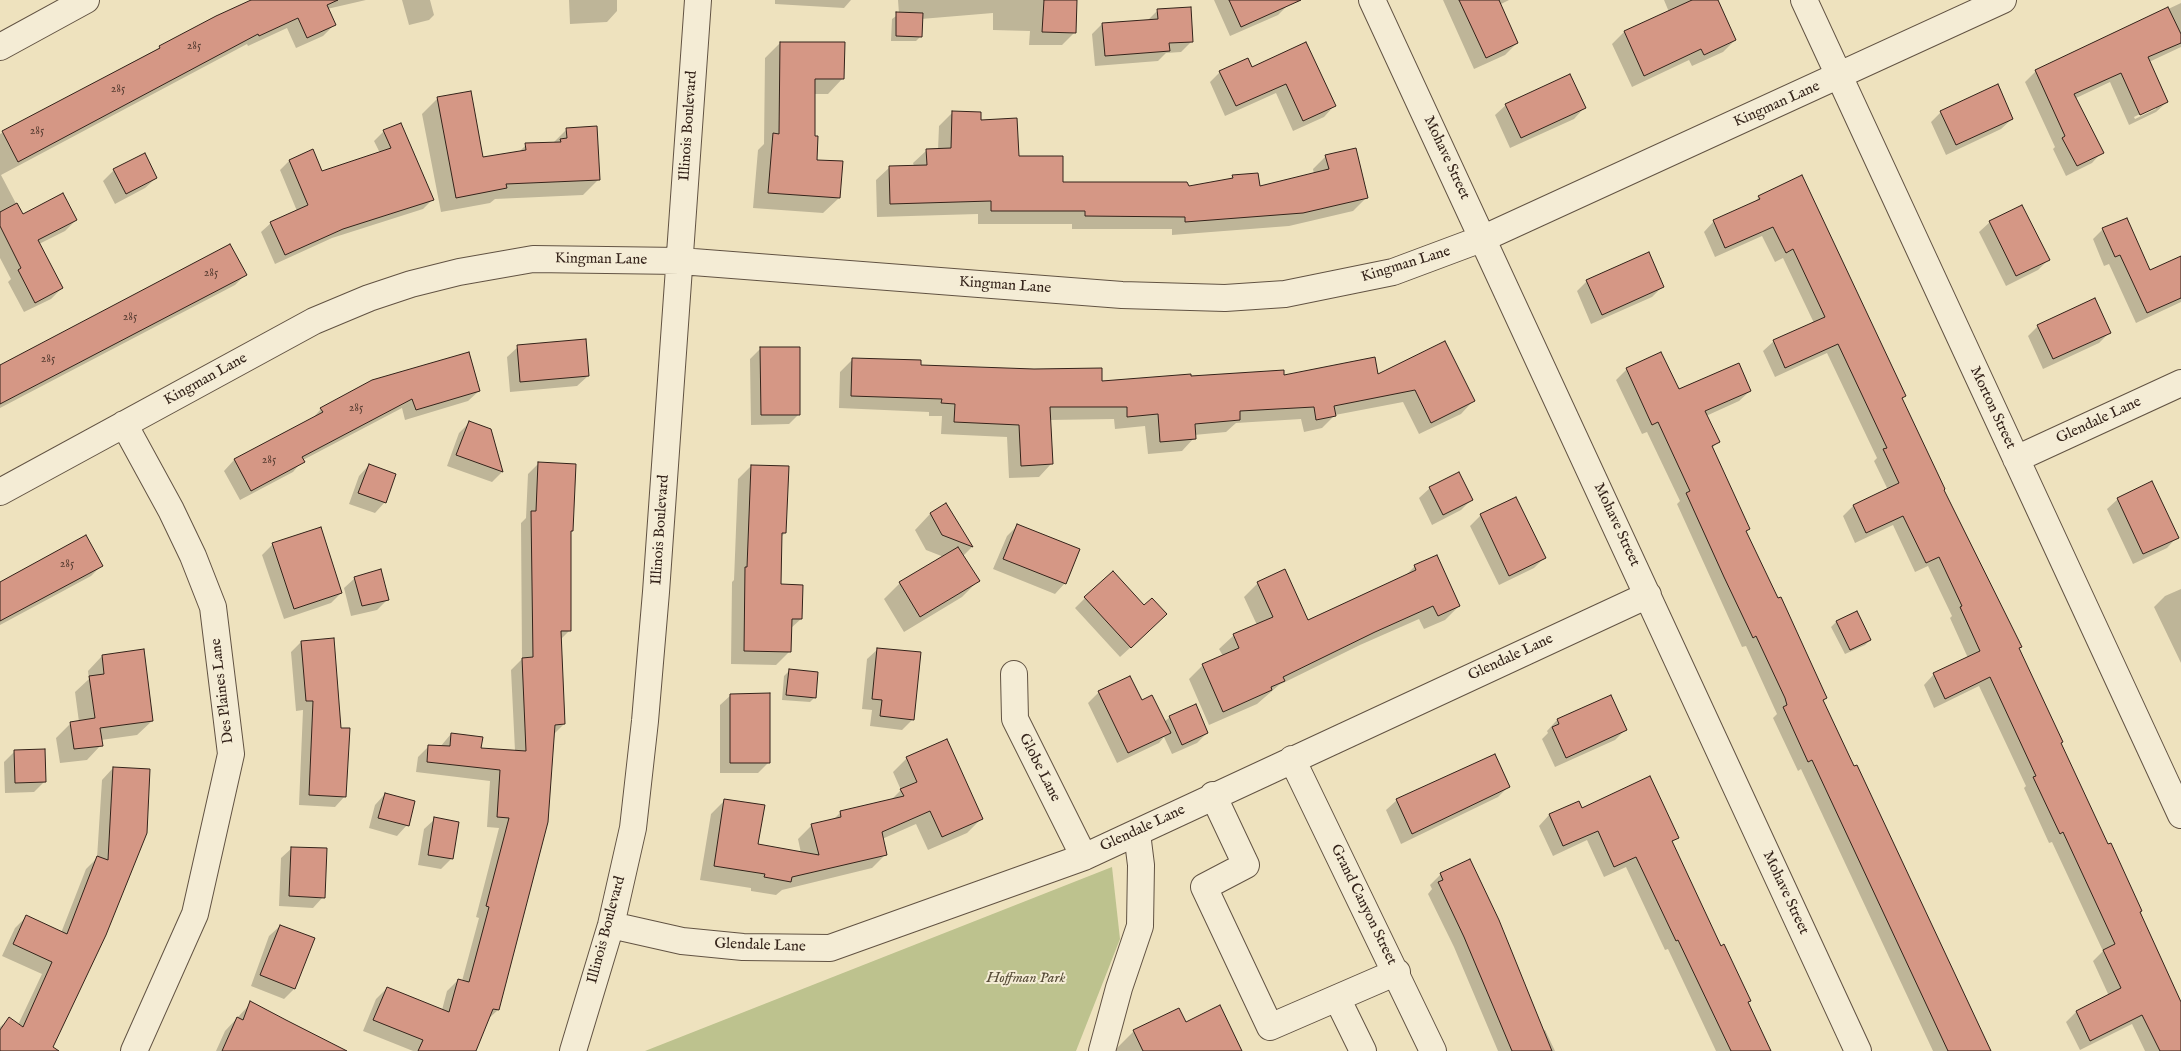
<!DOCTYPE html>
<html>
<head>
<meta charset="utf-8">
<style>
	body { margin:0 }
	canvas { display:block; background:#eee2be }
</style>
</head>
<body>
<canvas width="2181" height="1051"></canvas>
<script>
const g = document.querySelector('canvas').getContext('2d');
g.lineJoin = 'round';
function fillPath(path, color) { g.fillStyle = color; g.fill(path, 'evenodd'); }
const shape = rows => new Path2D(rows.map(r => 'M' + r).join(''));
function strokePath(path, color, width, dash) { g.strokeStyle = color; g.lineWidth = width; g.lineCap = dash ? 'butt' : 'round'; g.setLineDash(dash || []); g.stroke(path); }
function label(font, color, halo, rows, align = 'center') {
  g.font = font + ' "IM FELL English",serif'; g.lineWidth = 4; g.setLineDash([]); g.textBaseline = 'middle'; g.strokeStyle = halo; g.fillStyle = color; for (const [text, x, y, turn = 0] of rows) {
    g.save(); g.translate(x, y); g.rotate((+turn || 0) * Math.PI / 180); g.textAlign = isNaN(turn) ? turn : align; if (halo) g.strokeText(text, 0, 0); g.fillText(text, 0, 0); g.restore();
  }
}
const green = shape([
	[1112,867,1120,939,1076,1051,645,1051]
]);
const shadow = shape([
	[254,0,366,0,327,9,334,25,323,36,296,48,287,28,248,46,247,44,1,175,22,215,76,220,65,231,39,244,62,288,51,299,24,312,8,282,11,279,0,258,0,134,216,17],
	[402,0,430,0,434,15,429,20,409,25],
	[569,0,617,0,617,11,607,22,570,24],
	[775,0,851,0,844,8,775,4],
	[898,0,1076,0,1075,32,1062,45,1029,45,1030,31,993,30,993,13,921,19,921,36,916,41,891,41,892,19,899,14],
	[1214,0,1287,0,1289,4,1278,15,1230,36],
	[1443,0,1509,0,1499,5,1517,43,1505,55,1474,69],
	[1664,0,1717,0,1735,40,1723,52,1692,66,1689,60,1632,87,1612,44,1624,32,1669,12],
	[2181,3,2181,47,2149,62,2167,102,2156,112,2129,125,2110,82,2074,99,2102,152,2092,163,2066,176,2053,149,2055,147,2025,82,2036,71],
	[2156,106,2156,109,2135,119,2134,117],
	[1158,10,1191,42,1181,52,1166,53,1158,61,1095,66,1092,34,1102,24,1147,21],
	[780,43,843,78,828,94,814,94,815,161,839,198,823,213,753,208,758,150,764,144,765,58],
	[1305,43,1334,106,1324,117,1293,131,1276,93,1225,116,1210,82,1220,72,1252,68],
	[438,98,482,159,518,153,526,145,552,144,567,129,599,179,583,195,495,199,490,203,441,212,422,114],
	[1506,105,1584,108,1574,119,1510,148,1495,115],
	[1941,112,2012,119,2001,129,1946,155,1931,122],
	[952,113,979,121,1017,157,1062,183,1188,188,1230,179,1233,177,1258,188,1314,174,1313,169,1326,156,1367,197,1353,211,1289,226,1172,235,1172,229,1072,229,1072,224,978,224,978,214,877,217,876,180,890,167,914,166,913,163,927,150,938,150,939,126],
	[384,131,432,200,423,209,332,238,275,264,261,232,271,223,297,211,280,170,289,161,312,151,321,173,380,153,374,141],
	[144,155,156,178,145,188,115,204,103,181,114,170],
	[1759,197,1904,396,1901,399,1943,490,2018,649,2060,744,2181,1006,2181,1051,2145,1051,2132,1024,2080,1050,2066,1022,2076,1012,2109,996,2093,961,2103,951,2052,842,2049,843,2024,788,2026,786,1979,686,1934,708,1924,685,1934,674,1968,658,1950,618,1952,616,1928,566,1915,572,1893,525,1855,543,1843,516,1853,506,1888,490,1874,461,1877,458,1827,353,1775,377,1763,351,1774,341,1814,323,1783,258,1775,262,1762,236,1715,257,1704,232,1714,221,1753,204],
	[1990,222,2048,260,2038,270,2006,286,1979,232],
	[2103,229,2149,272,2181,257,2181,302,2136,323,2109,264,2104,266,2093,239],
	[245,275,235,285,0,408,0,366],
	[1587,281,1663,286,1652,297,1591,324,1577,291],
	[2038,326,2109,333,2099,343,2043,369,2028,336],
	[518,347,588,376,577,386,510,392,507,357],
	[761,348,799,414,789,424,751,425,750,359],
	[1661,353,1678,390,1750,391,1739,401,1706,416,1718,442,1712,448,1749,529,1745,532,1822,701,1989,1051,1933,1051,1801,769,1798,771,1773,718,1777,714,1746,646,1742,647,1677,504,1680,501,1647,432,1642,434,1616,380,1627,369],
	[853,359,1100,383,1190,377,1378,376,1473,401,1461,414,1419,434,1403,402,1335,415,1322,428,1304,432,1301,419,1236,423,1226,432,1194,435,1194,438,1182,451,1148,454,1145,426,1115,429,1114,419,1049,420,1051,464,1039,477,1009,478,1007,437,941,434,942,416,929,416,929,412,839,408,840,372],
	[479,391,468,401,405,420,402,408,303,460,293,472,240,500,224,471,234,460,311,420,321,409],
	[470,422,490,430,502,472,492,482,447,466,459,433],
	[539,463,572,531,570,532,570,630,560,640,564,724,553,735,498,1010,487,1020,475,1051,413,1051,363,1031,376,999,387,988,442,1010,447,991,458,980,462,981,479,918,476,917,499,828,487,827,490,781,416,772,418,757,429,746,440,747,451,734,480,749,515,751,511,670,522,659,521,523,526,518,528,474],
	[369,465,385,502,375,513,349,504,359,476],
	[751,466,785,533,781,537,780,585,801,619,790,629,790,651,776,665,731,664,732,582,734,580,738,479],
	[1430,488,1471,500,1461,510,1432,525,1419,498],
	[2118,499,2177,537,2167,548,2133,564,2107,509],
	[946,505,972,547,963,556,978,581,962,597,904,632,884,599,900,583,944,557,926,550,915,530,930,514],
	[1481,515,1544,558,1534,568,1499,585,1470,526],
	[1017,526,1065,583,1055,594,993,569,1007,536],
	[85,536,101,566,91,576,0,625,0,582],
	[273,544,341,593,331,603,284,619,262,555],
	[1415,566,1459,606,1445,620,1424,629,1419,619,1360,645,1279,685,1257,704,1209,725,1189,679,1203,665,1223,656,1219,649,1233,636,1257,625,1244,597,1258,583,1308,622,1405,576],
	[355,578,388,599,377,610,351,616,344,588],
	[2181,589,2181,663,2154,607,2165,596],
	[1085,598,1155,625,1120,657,1075,608],
	[1856,613,1870,640,1865,645,1845,654,1831,627,1836,622],
	[301,642,345,796,335,807,299,805,303,710,296,711,291,652],
	[878,649,913,719,902,730,870,726,872,710,862,709,867,659],
	[102,656,152,721,137,735,101,740,101,745,87,760,60,763,56,738,71,723,79,722,75,692,89,679,88,671],
	[789,671,815,697,810,702,782,700,784,676],
	[1099,692,1142,702,1164,722,1170,717,1207,733,1197,743,1172,754,1164,737,1159,743,1117,763,1088,703],
	[731,695,769,762,758,773,720,773,720,705],
	[1610,696,1625,730,1615,740,1555,767,1542,739,1548,733,1547,731,1557,720],
	[15,751,44,782,34,792,5,793,4,762],
	[907,758,981,819,967,833,928,850,916,824,882,839,886,854,872,868,782,890,776,895,751,891,751,888,700,880,711,814,725,800,757,845,801,853,798,839,812,825,833,820,841,812,890,801,901,790,893,772],
	[113,768,149,770,52,1048,53,1051,0,1051,0,1027,9,1019,18,1025,42,974,2,956,15,928,27,916,61,933,86,869,97,858,102,780],
	[1508,787,1498,797,1401,844,1386,810,1397,800],
	[385,794,407,825,397,836,369,828,375,805],
	[1578,802,1581,809,1677,838,1671,843,1769,1051,1716,1051,1668,949,1665,950,1626,867,1604,877,1587,840,1553,856,1539,826,1549,815],
	[435,819,451,859,441,869,418,865,424,829],
	[292,848,323,897,313,908,279,906,281,858],
	[1441,874,1543,1031,1545,1030,1555,1051,1498,1051,1454,947,1428,894,1432,889,1430,885],
	[280,926,294,989,284,999,251,986,269,936],
	[251,1003,341,1051,216,1051,225,1031],
	[1185,1023,1241,1051,1114,1051,1134,1031]
]);
const building = shape([
	[251,0,338,0,327,5,336,25,307,38,298,18,259,36,258,34,18,162,2,131,160,48,159,46,216,16,251,0],
	[1044,0,1077,0,1076,33,1042,32,1044,0],
	[1229,0,1301,0,1241,27,1229,0],
	[1459,0,1499,0,1518,43,1486,58,1459,0],
	[1692,0,1718,0,1736,40,1704,55,1701,49,1644,76,1624,31,1692,0],
	[1191,7,1193,42,1169,43,1170,51,1105,56,1102,23,1158,19,1157,9,1191,7],
	[2168,7,2181,34,2181,43,2148,57,2168,102,2140,115,2121,73,2074,94,2104,153,2077,166,2062,138,2065,136,2035,70,2168,7],
	[896,12,923,13,922,37,896,36,896,12],
	[780,42,845,42,844,79,815,79,815,136,818,136,817,160,843,161,840,198,768,193,773,133,779,134,780,42],
	[1306,42,1336,106,1303,121,1286,84,1236,106,1219,71,1248,58,1252,67,1306,42],
	[1570,74,1586,108,1521,138,1505,104,1570,74],
	[1998,84,2013,119,1956,145,1940,111,1998,84],
	[471,91,483,157,526,150,525,143,561,142,560,139,567,138,566,128,597,126,600,180,506,184,507,188,456,198,437,97,471,91],
	[952,111,981,112,981,120,1017,118,1019,156,1063,156,1063,182,1187,182,1189,186,1233,178,1232,175,1258,173,1260,186,1329,169,1325,155,1356,148,1368,198,1303,213,1185,222,1185,217,1085,216,1085,211,991,211,991,201,890,204,889,166,927,165,926,149,951,148,952,111],
	[401,123,434,200,343,229,285,255,270,222,308,205,289,160,313,149,322,171,391,148,383,130,401,123],
	[145,153,157,178,126,194,113,169,145,153],
	[1802,175,1906,396,1902,398,1945,489,1944,490,2022,647,2019,648,2063,742,2061,743,2108,844,2111,843,2142,911,2140,912,2181,1002,2181,1051,2160,1051,2142,1015,2090,1041,2076,1011,2121,988,2103,950,2115,944,2063,832,2060,834,2033,777,2036,776,1990,677,1945,699,1933,673,1980,651,1960,607,1962,606,1939,557,1926,563,1903,516,1866,533,1853,505,1899,483,1883,449,1887,448,1838,344,1785,368,1773,340,1825,317,1793,249,1786,253,1773,227,1725,248,1713,220,1760,199,1758,196,1802,175],
	[63,193,77,220,38,240,63,288,35,303,18,270,21,268,0,226,0,212,17,203,23,214,63,193],
	[2022,205,2050,260,2016,276,1989,221,2022,205],
	[2127,218,2150,270,2181,256,2181,298,2147,313,2120,255,2115,257,2102,228,2127,218],
	[230,244,247,275,0,404,0,365,230,244],
	[1649,252,1664,287,1602,315,1586,280,1649,252],
	[2095,298,2111,333,2053,359,2037,325,2095,298],
	[586,339,589,376,520,382,517,345,586,339],
	[1445,341,1475,401,1431,423,1415,390,1334,406,1336,416,1316,420,1314,407,1240,411,1240,420,1195,424,1196,439,1160,442,1158,414,1127,417,1127,407,1050,407,1053,464,1021,466,1019,425,954,422,955,404,941,403,942,399,851,396,852,358,921,360,921,365,1034,369,1102,368,1102,381,1191,374,1191,376,1284,370,1284,375,1375,357,1378,374,1445,341],
	[760,347,800,347,800,415,761,415,760,347],
	[469,352,480,391,416,410,412,399,302,457,305,462,251,491,234,459,323,412,320,408,372,380,469,352],
	[1661,352,1679,389,1739,363,1751,391,1705,411,1720,442,1712,446,1750,529,1746,531,1778,598,1781,597,1827,698,1823,700,1854,766,1857,765,1991,1051,1948,1051,1812,760,1808,762,1783,707,1787,705,1785,698,1756,636,1753,638,1724,577,1686,493,1690,491,1658,422,1652,425,1626,368,1661,352],
	[469,421,491,429,503,472,456,455,469,421],
	[538,462,576,464,573,531,571,531,571,631,561,631,565,724,555,725,548,822,499,1010,493,1009,476,1051,418,1051,423,1040,373,1020,387,987,449,1012,458,979,469,982,489,907,486,906,509,818,497,817,500,770,427,762,428,745,450,746,451,733,483,737,481,748,526,751,522,658,533,657,531,511,536,511,538,462],
	[369,464,396,474,386,503,358,493,369,464],
	[751,465,789,466,786,533,782,533,781,584,803,585,802,619,792,619,791,652,744,651,745,567,747,567,751,465],
	[1459,472,1473,500,1443,515,1429,487,1459,472],
	[2152,481,2179,538,2143,554,2117,498,2152,481],
	[1516,497,1546,558,1509,576,1480,514,1516,497],
	[946,503,973,547,942,535,930,513,946,503],
	[1017,524,1080,549,1066,584,1003,559,1017,524],
	[321,527,342,593,294,609,272,543,321,527],
	[86,535,103,566,0,621,0,582,86,535],
	[958,547,980,581,920,617,899,582,958,547],
	[1437,555,1460,606,1438,616,1433,606,1375,632,1283,677,1285,681,1271,687,1272,690,1223,712,1202,664,1239,648,1233,634,1273,617,1257,582,1285,569,1308,620,1416,570,1414,565,1437,555],
	[381,569,389,600,362,606,354,577,381,569],
	[1113,571,1144,605,1152,598,1167,614,1131,648,1084,597,1113,571],
	[1857,611,1871,640,1850,650,1836,621,1857,611],
	[334,638,341,728,350,728,346,797,309,795,313,701,306,701,301,641,334,638],
	[877,648,921,652,914,720,880,716,882,700,872,699,877,648],
	[144,649,153,721,100,728,103,746,74,749,70,722,95,718,89,676,104,674,102,655,144,649],
	[789,669,818,672,816,698,786,695,789,669],
	[1130,676,1142,700,1152,695,1171,733,1128,753,1098,691,1130,676],
	[770,693,770,763,730,763,730,694,770,693],
	[1611,695,1627,730,1566,758,1552,727,1559,724,1557,719,1611,695],
	[1196,704,1208,733,1182,745,1169,716,1196,704],
	[947,739,983,819,942,837,930,811,882,832,887,855,792,877,791,882,764,877,765,874,714,866,724,799,765,805,758,844,819,855,811,824,841,817,840,811,904,796,900,789,917,782,906,757,947,739],
	[45,749,46,782,15,783,14,750,45,749],
	[1495,754,1510,787,1412,834,1396,799,1495,754],
	[113,767,150,769,147,833,106,935,53,1047,59,1051,0,1051,0,1030,9,1017,23,1027,52,962,13,944,26,915,67,934,97,856,108,860,113,767],
	[1650,776,1679,838,1672,841,1721,946,1724,944,1751,1001,1748,1002,1771,1051,1731,1051,1678,940,1676,941,1636,857,1614,867,1598,831,1563,846,1549,814,1579,801,1582,808,1650,776],
	[385,793,415,801,409,826,378,818,385,793],
	[434,817,459,822,453,859,428,855,434,817],
	[291,847,327,848,325,898,289,896,291,847],
	[1470,859,1499,920,1552,1051,1512,1051,1464,937,1438,882,1443,880,1440,873,1470,859],
	[280,925,315,938,295,989,260,975,280,925],
	[250,1001,286,1020,347,1051,222,1051,237,1017,243,1020,250,1001],
	[1220,1005,1242,1051,1143,1051,1133,1030,1179,1008,1186,1022,1220,1005]
]);
const minor = shape([
	[1372,0,1858,1051],
	[1804,0,2181,815],
	[0,47,86,0],
	[124,424,171,510,193,556,213,607,231,754,195,914,134,1051],
	[2016,459,2181,383],
	[0,492,314,321,369,298,411,284,459,272,533,259,680,261,1122,295,1225,298,1285,294,1393,272,1484,238,2003,0],
	[1014,674,1015,719,1084,857],
	[1292,759,1433,1051],
	[1213,795,1246,865,1204,887,1270,1027,1397,972],
	[611,925,682,941,743,947,830,948,1084,857,1648,595],
	[1337,998,1363,1051],
	[573,1051,611,925,633,828,645,721,656,592,698,0],
	[1102,1051,1119,988,1140,926,1141,865,1137,833]
]);
const numberNames = [
	["285",194,47],
	["285",118,90],
	["285",37,132],
	["285",211,274],
	["285",130,318],
	["285",48,360],
	["285",356,409],
	["285",269,461],
	["285",67,565]
];
const streetNames = [
	["Kingman Lane",1777,105,-24],
	["Illinois Boulevard",689,126,-86],
	["Mohave Street",1446,158,65],
	["Kingman Lane",601,260,1],
	["Kingman Lane",1406,265,-17],
	["Kingman Lane",1005,286,4],
	["Kingman Lane",206,380,-29],
	["Morton Street",1992,408,65],
	["Glendale Lane",2099,421,-25],
	["Mohave Street",1616,525,65],
	["Illinois Boulevard",661,530,-86],
	["Glendale Lane",1511,658,-25],
	["Des Plaines Lane",223,691,-97],
	["Globe Lane",1039,768,63],
	["Glendale Lane",1143,829,-25],
	["Mohave Street",1785,893,65],
	["Grand Canyon Street",1363,905,64],
	["Illinois Boulevard",607,930,-75],
	["Glendale Lane",760,946,2]
];
const parkNames = [
	["Hoffman Park",1026,979]
];
fillPath(green, '#bdc28e');
fillPath(shadow, '#0003');
fillPath(building, '#d59785');
strokePath(building, '#34231a', 1);
strokePath(minor, '#625343', 28);
strokePath(minor, '#f4ecd5', 26);
label('12px', '#5c4035', null, numberNames);
label('15px', '#34231a', '#f4ecd5', streetNames);
label('italic 15px', '#564b37', '#f4ecd5', parkNames);
</script>
</body>
</html>
